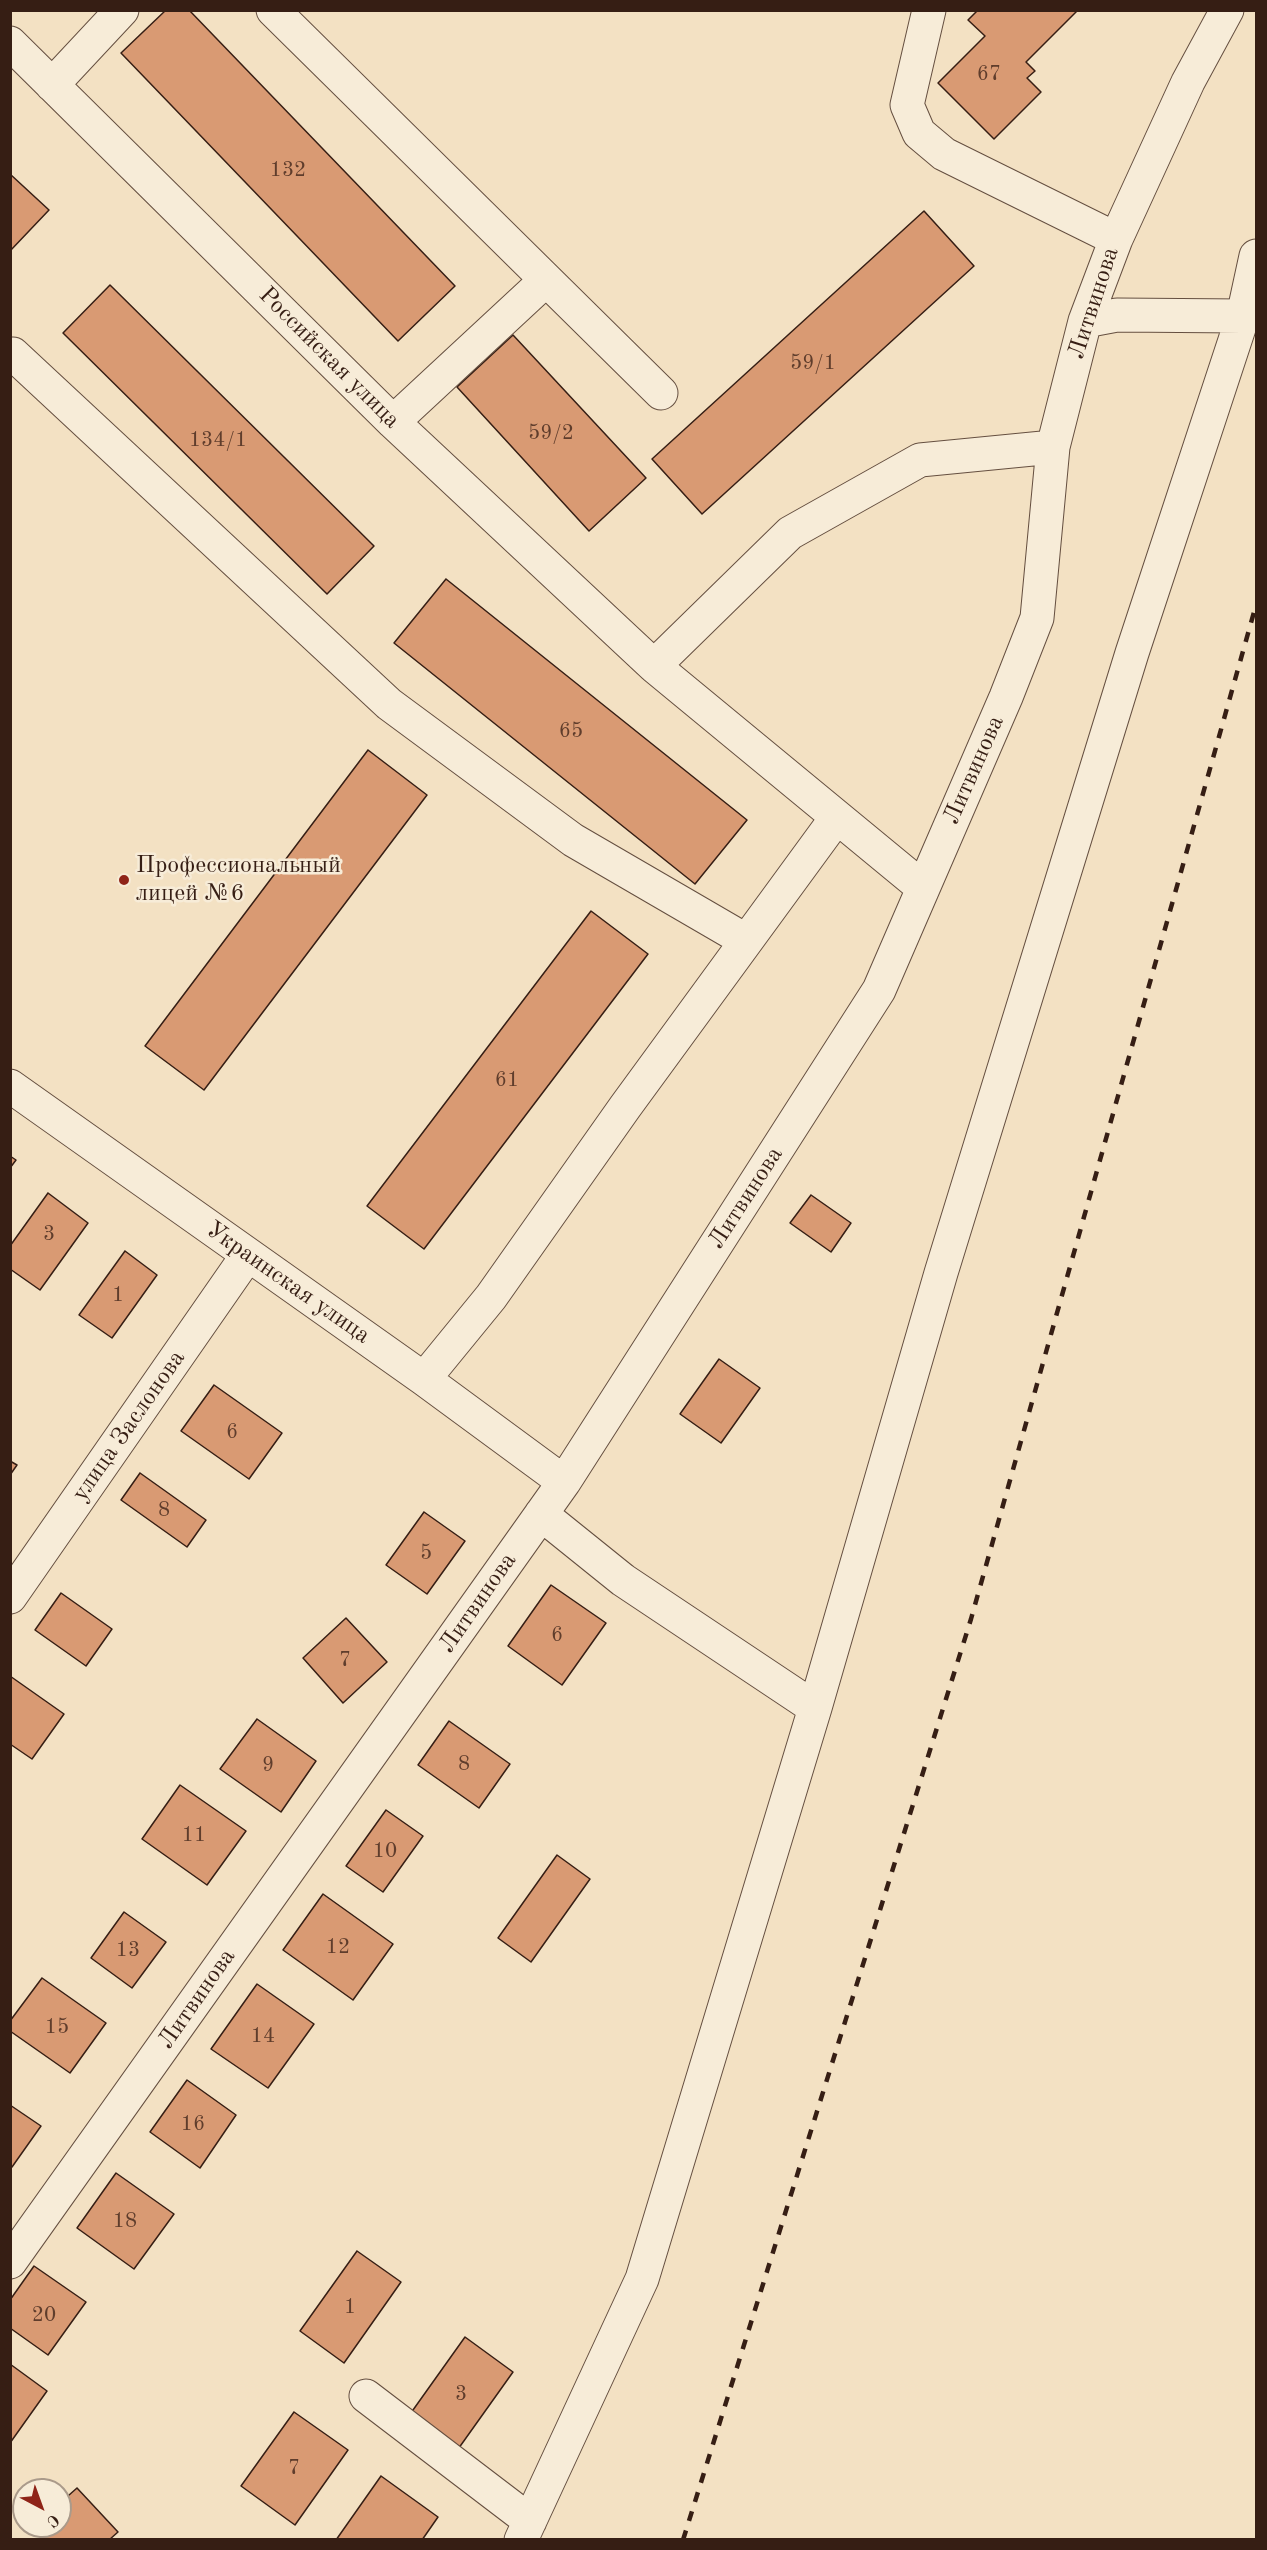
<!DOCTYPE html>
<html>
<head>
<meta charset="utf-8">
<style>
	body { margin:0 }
	#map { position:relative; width:1267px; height:2550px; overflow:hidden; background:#f3e1c3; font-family:"Old Standard TT",serif }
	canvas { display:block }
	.frame { position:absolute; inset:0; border:12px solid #361e14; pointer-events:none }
	.north { position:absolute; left:12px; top:2478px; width:60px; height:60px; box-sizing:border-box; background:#f7ecd8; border:2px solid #aa9a8a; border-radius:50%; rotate:139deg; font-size:16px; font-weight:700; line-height:24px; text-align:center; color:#361e14 }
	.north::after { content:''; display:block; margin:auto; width:21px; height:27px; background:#8f2418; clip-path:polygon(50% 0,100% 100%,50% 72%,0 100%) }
</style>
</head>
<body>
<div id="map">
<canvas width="1267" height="2550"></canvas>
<div class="frame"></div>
<div class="north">С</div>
</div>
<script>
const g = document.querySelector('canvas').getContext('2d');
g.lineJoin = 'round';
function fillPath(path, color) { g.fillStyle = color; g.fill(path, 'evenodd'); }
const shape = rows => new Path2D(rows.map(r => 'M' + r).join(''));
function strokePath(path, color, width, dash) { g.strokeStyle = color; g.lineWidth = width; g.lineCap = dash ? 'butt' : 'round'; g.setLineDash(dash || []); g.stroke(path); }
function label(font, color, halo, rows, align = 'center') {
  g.font = font + ' "Old Standard TT",serif'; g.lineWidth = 5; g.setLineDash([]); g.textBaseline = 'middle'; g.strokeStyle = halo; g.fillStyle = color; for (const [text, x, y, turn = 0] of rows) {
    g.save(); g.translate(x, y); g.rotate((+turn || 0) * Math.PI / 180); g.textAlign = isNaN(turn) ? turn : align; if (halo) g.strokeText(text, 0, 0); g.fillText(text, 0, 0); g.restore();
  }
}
const building = shape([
	[166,10,189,10,455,286,398,341,121,53,166,10],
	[978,10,1078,10,1026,62,1035,71,1027,78,1041,92,994,139,938,83,985,36,968,20,978,10],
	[10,174,49,210,10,251,10,174],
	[924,211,974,266,702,514,652,459,924,211],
	[110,285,374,546,327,594,63,333,110,285],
	[513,335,646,478,589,531,457,387,513,335],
	[446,579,747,820,695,884,394,643,446,579],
	[368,750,427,795,204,1090,145,1046,368,750],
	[591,911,648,954,424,1249,367,1206,591,911],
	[10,1156,16,1160,10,1168,10,1156],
	[48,1193,88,1223,40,1290,10,1269,10,1246,48,1193],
	[811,1195,851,1223,831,1252,790,1223,811,1195],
	[125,1251,157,1275,112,1338,79,1315,125,1251],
	[719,1359,760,1388,721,1443,680,1414,719,1359],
	[214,1385,282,1433,249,1479,181,1431,214,1385],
	[10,1461,17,1465,10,1475,10,1461],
	[140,1473,206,1520,187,1547,121,1500,140,1473],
	[424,1512,465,1541,427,1594,386,1565,424,1512],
	[551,1585,606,1623,562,1685,508,1646,551,1585],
	[61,1593,112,1629,86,1666,35,1630,61,1593],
	[346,1618,387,1662,343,1703,303,1658,346,1618],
	[10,1676,64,1714,32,1759,10,1744,10,1676],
	[257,1719,316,1761,281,1812,220,1769,257,1719],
	[449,1721,510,1764,479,1808,418,1765,449,1721],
	[180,1785,246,1831,207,1885,142,1839,180,1785],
	[386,1810,423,1836,383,1892,346,1866,386,1810],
	[557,1855,590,1879,531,1962,498,1938,557,1855],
	[323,1894,393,1944,353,2000,283,1950,323,1894],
	[124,1912,166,1942,132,1988,91,1958,124,1912],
	[42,1978,106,2023,70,2073,10,2031,10,2021,42,1978],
	[257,1984,314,2024,268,2088,211,2049,257,1984],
	[187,2080,236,2115,200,2168,150,2132,187,2080],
	[10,2105,41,2126,12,2167,10,2166,10,2105],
	[116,2173,174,2214,134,2269,77,2228,116,2173],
	[357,2251,401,2282,344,2363,300,2331,357,2251],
	[34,2266,86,2302,48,2355,10,2328,10,2300,34,2266],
	[465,2337,513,2372,456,2452,408,2417,465,2337],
	[10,2364,47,2391,10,2443,10,2364],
	[294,2412,348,2450,295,2525,241,2486,294,2412],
	[381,2476,438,2517,422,2540,336,2540,381,2476],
	[77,2488,118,2532,109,2540,44,2540,33,2528,36,2526,60,2526,60,2503,77,2488]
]);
const minor = shape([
	[273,10,661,393],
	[929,10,907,105,919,133,944,154,1116,239],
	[10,43,393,422,654,666,922,887],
	[52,85,122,10],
	[1085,321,1117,315,1243,316],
	[13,354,389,704,573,840,745,940],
	[393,422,546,280],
	[654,666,790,533,920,460,1053,447],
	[10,1086,424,1379,564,1482],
	[424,1379,491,1297,625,1107,837,817],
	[10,1597,247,1256],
	[815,1708,941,1273,1132,653,1243,316,1256,256],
	[10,2262,564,1482,879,990,1006,697,1037,618,1053,447,1085,321,1116,239,1188,82,1227,10],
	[366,2396,530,2521],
	[521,2540,642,2279,815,1708,623,1580,541,1514]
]);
const rail = shape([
	[683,2540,971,1619,1256,605]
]);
const markers = [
	[124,880,6,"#8f2418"]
];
const numberNames = [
	["67",989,74],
	["132",288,170],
	["59/1",813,363],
	["59/2",551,433],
	["134/1",218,440],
	["65",571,731],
	["61",507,1080],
	["3",49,1234],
	["1",118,1295],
	["6",232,1432],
	["8",164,1510],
	["5",426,1553],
	["6",557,1635],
	["7",345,1660],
	["8",464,1764],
	["9",268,1765],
	["11",194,1835],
	["10",385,1851],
	["12",338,1947],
	["13",128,1950],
	["15",57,2027],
	["14",263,2036],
	["16",193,2124],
	["18",125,2221],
	["1",350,2307],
	["20",44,2315],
	["3",461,2394],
	["7",294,2468]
];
const streetNames = [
	["Литвинова",1094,303,-72],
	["Российская улица",329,358,45],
	["Литвинова",974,770,-66],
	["Литвинова",746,1198,-57],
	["Украинская улица",288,1283,35],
	["улица Заслонова",129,1426,-55],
	["Литвинова",478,1603,-55],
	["Литвинова",197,1999,-55]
];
const poiNames = [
	["Профессиональный",136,866],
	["лицей №6",136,894]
];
fillPath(building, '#d99a73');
strokePath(building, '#361e14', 1.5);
strokePath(minor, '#654f40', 35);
strokePath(minor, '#f7ecd8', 33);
strokePath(rail, '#361e14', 4.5, [10, 10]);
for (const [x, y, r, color] of markers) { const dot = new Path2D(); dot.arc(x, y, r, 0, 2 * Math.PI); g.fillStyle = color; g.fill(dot); strokePath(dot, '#f7ecd8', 2); }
label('21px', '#5f3d2c', null, numberNames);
label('24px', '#361e14', '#f7ecd8', streetNames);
label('24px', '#361e14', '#f7ecd8', poiNames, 'left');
</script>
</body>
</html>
